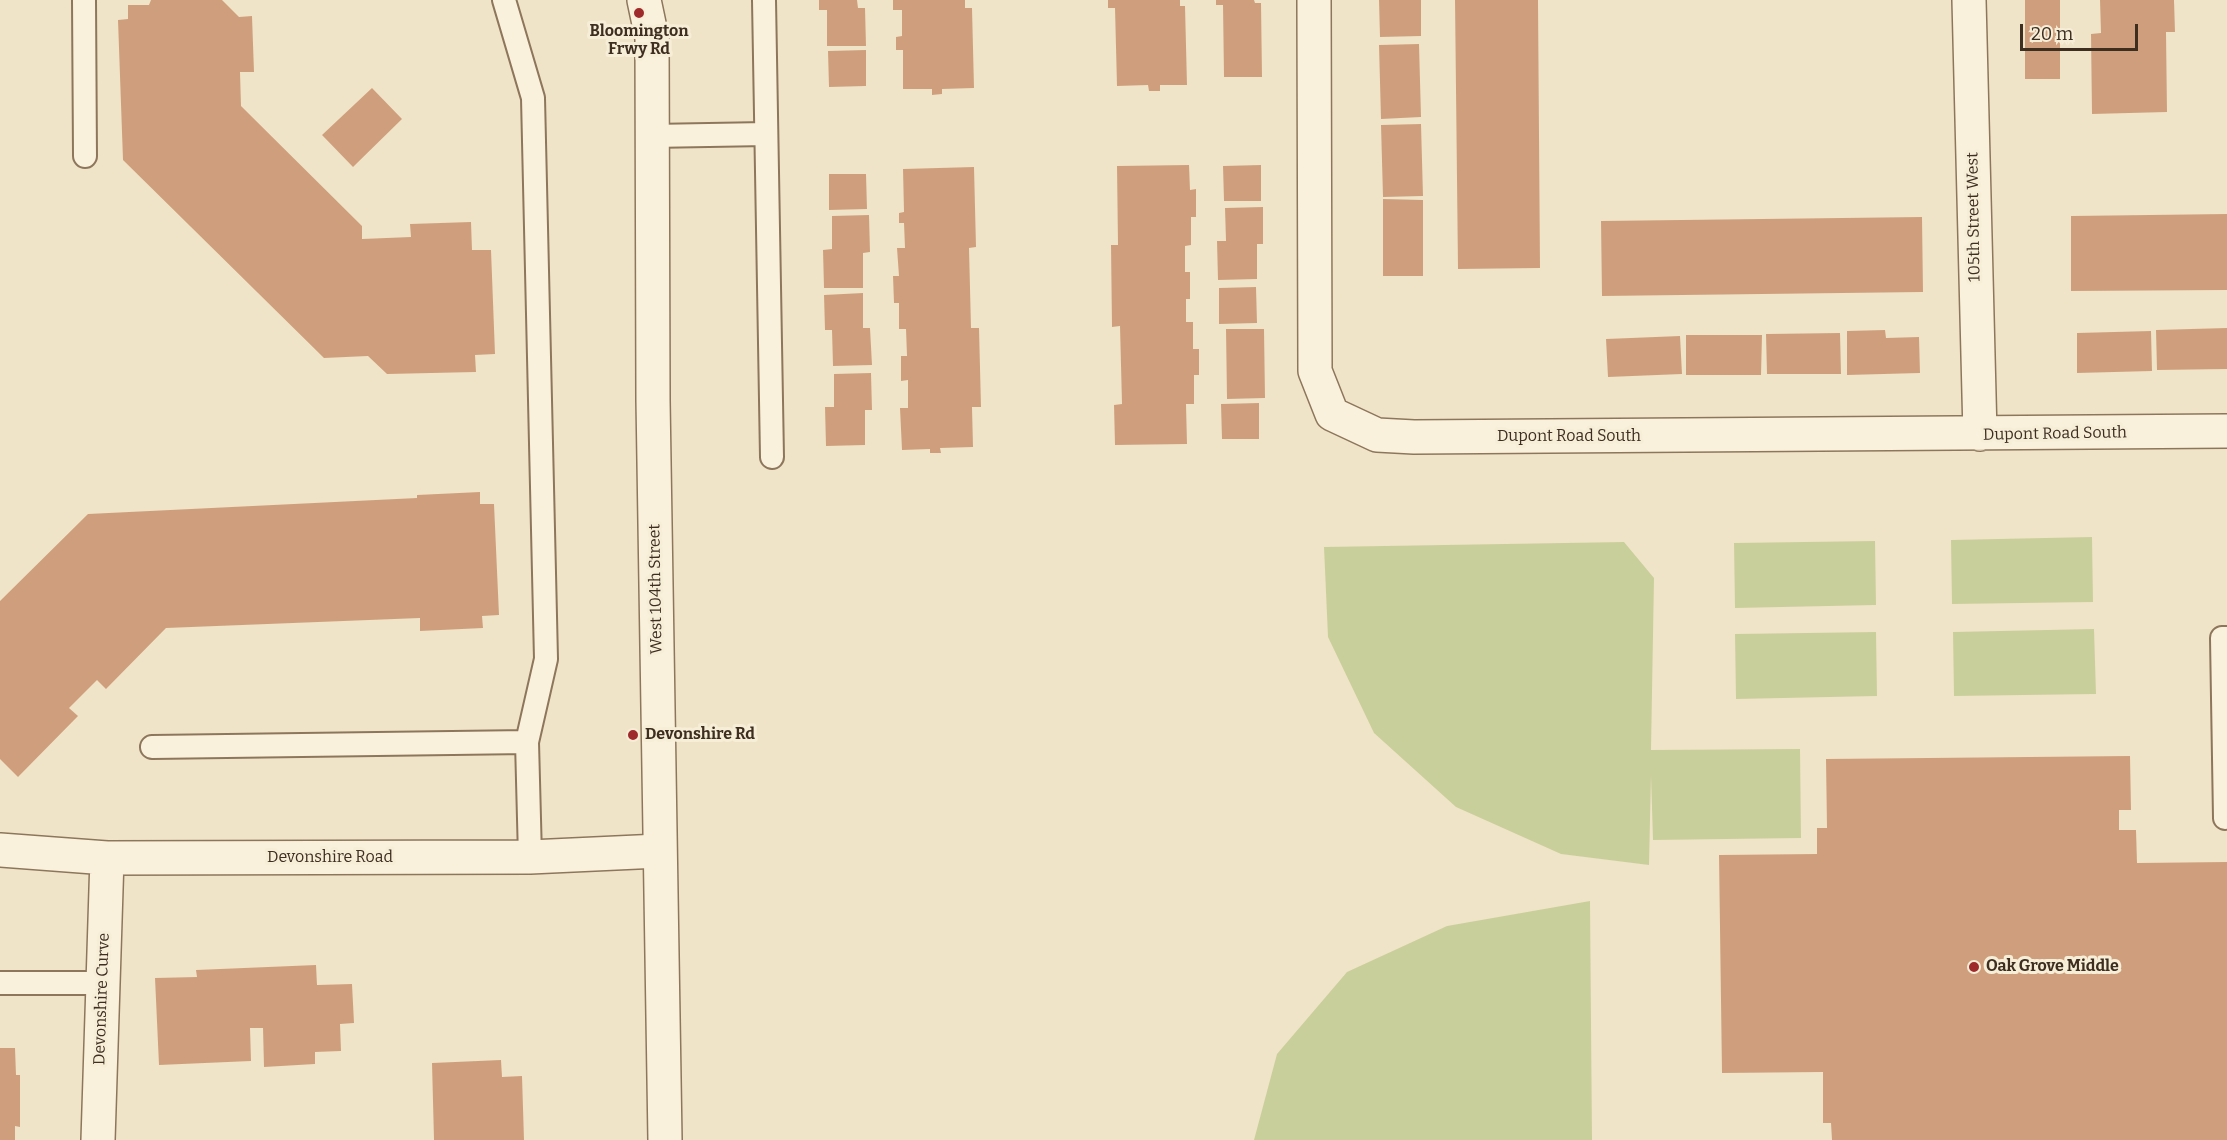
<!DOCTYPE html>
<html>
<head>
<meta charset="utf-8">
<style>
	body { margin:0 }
	#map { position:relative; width:2227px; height:1140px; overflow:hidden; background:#f0e4c8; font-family:Bitter,serif }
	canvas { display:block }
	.scale { position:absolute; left:2020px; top:24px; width:118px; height:27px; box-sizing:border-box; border:3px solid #3d2e20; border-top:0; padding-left:8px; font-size:18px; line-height:21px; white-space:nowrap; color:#3d2e20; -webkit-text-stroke:4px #f7eed8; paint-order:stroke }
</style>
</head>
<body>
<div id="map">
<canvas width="2227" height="1140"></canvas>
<div class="scale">20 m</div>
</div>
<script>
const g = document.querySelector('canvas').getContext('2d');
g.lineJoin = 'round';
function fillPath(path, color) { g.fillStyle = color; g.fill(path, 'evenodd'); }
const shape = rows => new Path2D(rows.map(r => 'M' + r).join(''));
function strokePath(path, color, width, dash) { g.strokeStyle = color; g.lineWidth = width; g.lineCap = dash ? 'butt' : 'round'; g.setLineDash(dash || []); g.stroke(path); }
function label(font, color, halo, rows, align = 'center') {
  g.font = font + ' Bitter,serif'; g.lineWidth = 6; g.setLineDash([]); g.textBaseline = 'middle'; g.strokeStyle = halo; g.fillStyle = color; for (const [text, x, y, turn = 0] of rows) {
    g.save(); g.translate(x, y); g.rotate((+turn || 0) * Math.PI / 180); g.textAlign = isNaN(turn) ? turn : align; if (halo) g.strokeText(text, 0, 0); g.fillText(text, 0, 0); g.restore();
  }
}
const green = shape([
	[2092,537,2093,602,1952,604,1951,540],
	[1875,541,1876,605,1735,608,1734,543],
	[1624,542,1654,578,1651,750,1800,749,1801,838,1653,840,1651,776,1649,865,1561,854,1456,807,1374,733,1328,637,1324,547],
	[2094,629,2096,694,1954,696,1953,632],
	[1876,632,1877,696,1736,699,1735,634],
	[1590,901,1592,1140,1254,1140,1277,1054,1347,972,1447,926]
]);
const building = shape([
	[151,0,222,0,239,17,252,16,254,72,240,72,241,106,362,226,362,239,411,237,410,224,471,222,472,250,491,250,495,354,475,355,476,372,387,374,368,356,324,358,123,160,118,20,128,19,128,5,149,5],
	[819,0,857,0,858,8,865,8,866,46,827,46,827,10,819,10],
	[893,0,965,0,965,8,972,8,974,88,942,89,942,94,932,95,932,89,903,89,903,50,896,50,896,37,902,36,902,10,893,10],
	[1108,0,1180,0,1180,6,1185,6,1187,85,1160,85,1160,91,1149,91,1148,85,1117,86,1115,8,1108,8],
	[1216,0,1254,0,1255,3,1261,3,1262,77,1224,77,1223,5,1216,5],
	[1379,0,1421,0,1421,36,1380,37],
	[1455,0,1538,0,1540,268,1458,269],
	[2025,0,2060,0,2060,79,2025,79],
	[2100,0,2174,0,2175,32,2166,32,2167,112,2092,114,2091,34,2101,33],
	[1419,44,1421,117,1381,119,1379,45],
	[866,50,866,86,829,87,828,51],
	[372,88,402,119,353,167,322,135],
	[1421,124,1423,196,1383,197,1381,125],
	[1189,165,1190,190,1196,189,1196,217,1191,217,1191,245,1185,246,1185,272,1190,272,1190,299,1186,299,1186,322,1193,322,1193,349,1199,349,1199,375,1194,375,1194,404,1186,404,1187,444,1115,445,1114,405,1122,404,1120,326,1112,327,1111,245,1118,245,1117,166],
	[1261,165,1261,201,1224,201,1223,166],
	[974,167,976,247,969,248,971,328,979,328,981,407,972,407,973,447,940,448,941,453,930,453,930,449,902,450,900,408,908,408,908,380,901,381,901,356,907,356,906,329,899,329,899,303,894,303,893,276,899,276,897,248,905,248,904,223,899,223,899,213,904,212,903,169],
	[829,174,866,174,867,209,829,210],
	[1383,199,1423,200,1423,276,1383,276],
	[1263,207,1263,244,1257,244,1257,279,1218,280,1217,241,1226,241,1225,208],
	[2227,214,2227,290,2071,291,2071,216],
	[869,215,870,252,863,253,863,288,824,288,823,250,832,249,832,216],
	[1922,217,1923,292,1602,296,1601,221],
	[1256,287,1257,323,1219,324,1219,288],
	[863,293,863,328,870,328,872,365,833,366,832,330,825,330,824,295],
	[2227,328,2227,369,2157,370,2156,330],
	[1226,329,1264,329,1265,398,1227,399],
	[1885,330,1886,338,1919,337,1920,373,1847,375,1847,331],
	[2151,331,2152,371,2077,373,2077,333],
	[1840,333,1841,374,1767,374,1766,334],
	[1686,335,1762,335,1761,375,1686,375],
	[1680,336,1682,374,1608,377,1606,339],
	[871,373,872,410,865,410,865,445,826,446,825,407,834,407,834,374],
	[1259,403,1259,439,1222,439,1221,404],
	[480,492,480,504,494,504,499,615,482,616,483,628,420,631,420,618,166,628,106,689,97,680,69,708,78,716,18,777,0,759,0,601,88,514,417,498,417,495],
	[2130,756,2131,810,2119,810,2119,830,2136,830,2137,863,2227,862,2227,1140,1832,1140,1831,1123,1823,1123,1823,1072,1722,1073,1719,855,1817,854,1817,828,1827,828,1826,759],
	[316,965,317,985,352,984,354,1023,340,1024,341,1051,315,1052,315,1064,264,1067,263,1028,250,1028,251,1061,159,1065,155,978,197,977,196,970],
	[0,1048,15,1048,16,1075,20,1075,20,1127,15,1126,15,1140,0,1140],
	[501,1060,502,1077,522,1076,524,1140,434,1140,432,1063]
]);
const service = shape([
	[84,0,85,156],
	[504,0,533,98,546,659,527,742,530,857],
	[764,0,772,457],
	[651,136,766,134],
	[152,747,527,742],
	[2225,818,2222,638,2227,638],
	[0,983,103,983]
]);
const minor = shape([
	[1314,0,1315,371,1332,414,1377,435,1414,437,2227,431],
	[1969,0,1980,434],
	[0,850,107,858,530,857,659,851],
	[98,1140,107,858]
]);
const tertiary = shape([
	[644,0,652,38,653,400,665,1140]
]);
const markers = [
	[639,13,6,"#9e2a2b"],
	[633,735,6,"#9e2a2b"],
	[1974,967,6,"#9e2a2b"]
];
const poiNames = [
	["Bloomington",639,32,"center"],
	["Frwy Rd",639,50,"center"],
	["Devonshire Rd",645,735],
	["Oak Grove Middle",1986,967]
];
const streetNames = [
	["105th Street West",1974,217,-91],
	["Dupont Road South",2055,434,-1],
	["Dupont Road South",1569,437],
	["West 104th Street",656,589,-91],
	["Devonshire Road",330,858],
	["Devonshire Curve",102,999,-88]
];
fillPath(green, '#c9cf9b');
fillPath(building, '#cf9f7d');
strokePath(service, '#8d765c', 26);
strokePath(minor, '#8d765c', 36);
strokePath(tertiary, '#8d765c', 36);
strokePath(service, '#faf1dc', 22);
strokePath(minor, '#faf1dc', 33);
strokePath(tertiary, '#faf1dc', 33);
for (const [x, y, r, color] of markers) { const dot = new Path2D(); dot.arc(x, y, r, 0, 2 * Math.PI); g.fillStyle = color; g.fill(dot); strokePath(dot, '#f7eed8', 2); }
label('bold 16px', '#3d2e20', '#f7eed8', poiNames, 'left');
label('16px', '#3d2e20', '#f7eed8', streetNames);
</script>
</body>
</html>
